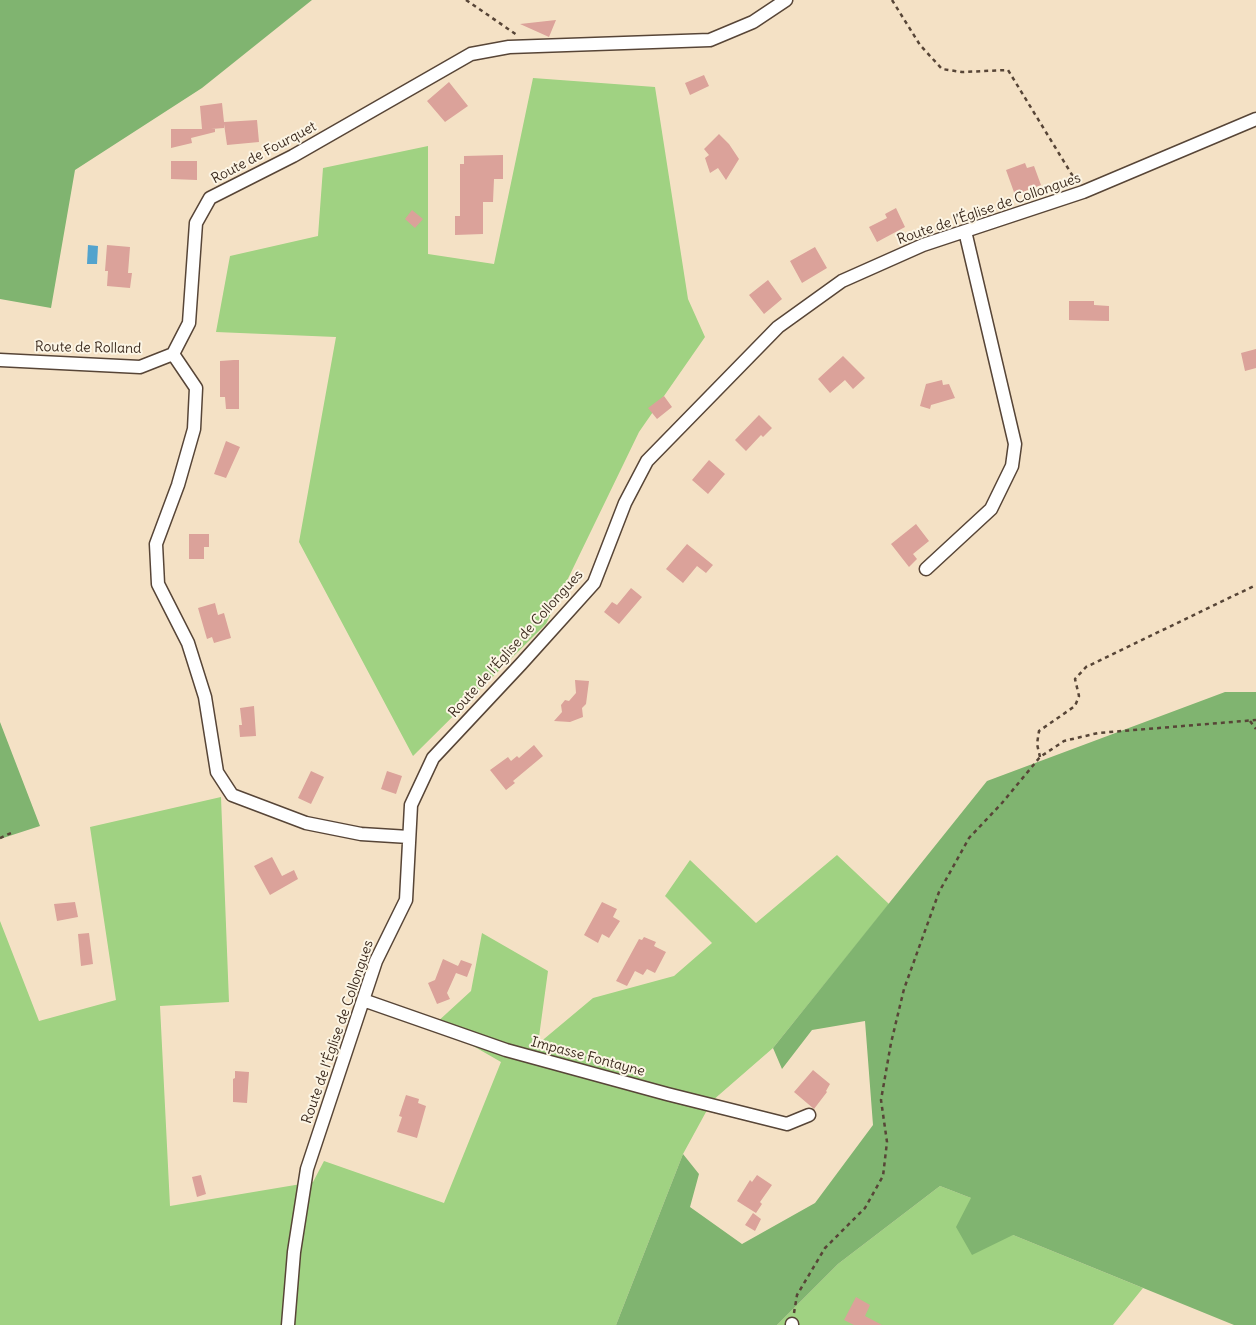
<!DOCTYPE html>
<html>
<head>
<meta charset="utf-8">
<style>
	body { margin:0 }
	canvas { display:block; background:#f4e1c5 }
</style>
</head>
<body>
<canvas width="1256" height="1325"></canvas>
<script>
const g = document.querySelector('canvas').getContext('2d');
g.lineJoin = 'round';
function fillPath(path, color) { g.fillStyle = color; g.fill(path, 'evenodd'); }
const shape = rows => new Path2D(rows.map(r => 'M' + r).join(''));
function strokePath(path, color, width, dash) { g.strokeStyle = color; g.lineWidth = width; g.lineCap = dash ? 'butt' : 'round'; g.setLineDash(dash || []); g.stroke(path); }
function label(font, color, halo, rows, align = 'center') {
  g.font = font + ' Delius,sans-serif'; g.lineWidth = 4; g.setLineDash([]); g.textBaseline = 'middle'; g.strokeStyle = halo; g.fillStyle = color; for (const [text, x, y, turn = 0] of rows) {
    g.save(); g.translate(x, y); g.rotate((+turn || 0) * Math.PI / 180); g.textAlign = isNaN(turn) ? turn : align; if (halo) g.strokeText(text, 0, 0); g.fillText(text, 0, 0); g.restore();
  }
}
const green = shape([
	[533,78,655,87,688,299,705,337,639,432,546,624,413,756,299,542,336,337,216,332,230,256,318,236,323,168,428,146,428,254,494,264],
	[221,797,229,1002,160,1006,170,1206,313,1182,324,1161,444,1203,501,1062,435,1024,471,991,482,933,548,971,538,1044,593,998,674,976,712,943,665,896,690,860,756,923,837,855,889,904,773,1048,712,1101,683,1154,616,1325,0,1325,0,921,39,1021,116,1000,90,827],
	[940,1186,971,1198,1013,1235,1143,1288,1113,1325,777,1325,838,1264]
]);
const forest = shape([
	[0,0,312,0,202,88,75,170,51,308,0,299],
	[1225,692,1256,692,1256,1325,1234,1325,1013,1235,972,1255,956,1227,971,1198,940,1186,838,1264,777,1325,616,1325,683,1154,699,1174,690,1207,742,1244,815,1203,873,1125,865,1021,812,1030,782,1069,773,1048,987,781],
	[0,722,40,826,0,839]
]);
const water = shape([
	[88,245,98,246,97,264,87,264]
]);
const building = shape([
	[556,20,549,37,520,24],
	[704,75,709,86,690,95,685,83],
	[449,82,468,106,445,122,427,101],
	[222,103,224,122,257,120,259,142,227,145,224,124,224,128,211,129,215,129,215,132,191,138,192,143,171,148,171,129,202,129,200,106],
	[719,134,729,144,739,159,726,180,718,168,710,173,705,158,709,155,704,149],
	[503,155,503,179,494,179,493,202,483,202,483,234,455,235,455,216,460,216,460,164,464,164,464,156],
	[171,161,197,161,197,180,171,179],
	[1025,163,1027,168,1034,166,1041,185,1015,195,1006,170],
	[896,208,905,227,877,242,869,227,887,218,885,214],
	[412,210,423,219,415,228,405,219],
	[107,245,130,247,128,273,132,273,130,288,107,286,108,271,105,271],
	[815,247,827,268,802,283,790,261],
	[768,280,782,299,764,314,749,295],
	[1069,301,1094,301,1094,305,1109,306,1109,321,1069,320],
	[1256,349,1256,368,1245,371,1241,353],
	[843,356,865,378,853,389,845,380,830,393,818,379],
	[234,360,239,360,239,409,226,409,225,397,220,397,220,361],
	[942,380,943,385,949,384,955,398,931,405,930,409,920,406,926,384],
	[664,396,672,407,657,419,648,408],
	[759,415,772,428,763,437,761,435,746,451,735,440],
	[226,441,240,447,226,478,214,474],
	[709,460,725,474,708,494,692,480],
	[916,524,929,541,913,554,917,559,909,567,891,544],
	[189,534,209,534,209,547,204,547,204,559,189,559],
	[687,544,713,565,706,573,697,566,683,583,666,569],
	[631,588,642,597,619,624,604,612,612,602,617,605],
	[215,603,218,615,224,613,231,638,214,643,212,637,207,639,198,608],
	[575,680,589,681,586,704,582,708,583,717,570,722,554,721,562,712,561,705,565,700,569,701,576,693],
	[254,706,256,736,240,737,239,725,242,725,240,708],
	[534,745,543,756,513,781,515,783,506,790,490,770,508,757,511,761,517,756,519,758],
	[311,771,324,777,311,804,298,798],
	[387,771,402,776,396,794,381,789],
	[272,857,282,876,294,870,298,879,270,895,254,866],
	[75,902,78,917,57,921,54,904],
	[602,902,617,909,613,917,620,921,609,938,602,934,598,943,584,935],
	[89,933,93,964,81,966,78,934],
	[644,937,656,942,654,946,666,952,655,973,647,969,643,975,635,971,627,986,616,981,639,939,642,940],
	[443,959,458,966,461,960,472,964,467,977,456,973,447,993,450,999,437,1004,428,983,435,980],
	[813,1070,830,1084,826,1091,827,1092,814,1109,794,1092],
	[235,1071,249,1072,247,1103,233,1102,233,1079,235,1078],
	[406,1095,419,1099,418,1103,426,1106,417,1138,397,1132,402,1117,399,1116],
	[201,1175,206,1194,197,1197,192,1177],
	[757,1175,772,1185,760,1202,762,1204,756,1213,737,1201,750,1180,752,1182],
	[753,1213,761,1219,755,1231,745,1225],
	[856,1297,870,1305,865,1316,882,1325,854,1325,844,1320]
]);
const path = shape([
	[466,0,517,35],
	[892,0,920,45,942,69,962,72,1008,70,1077,183],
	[1250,721,1256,729],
	[1040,757,1037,744,1039,731,1075,706,1079,696,1075,679,1086,667,1256,585],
	[0,838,11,833],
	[794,1313,797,1295,825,1248,865,1208,883,1176,887,1142,881,1100,891,1043,904,989,939,892,969,838,1002,803,1040,757,1064,741,1098,733,1256,720]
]);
const minor = shape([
	[173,354,189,323,196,223,210,198,293,156,471,54,509,47,710,40,753,22,786,0],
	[173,354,196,388,194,429,178,485,156,544,158,584,188,643,205,697,217,772,232,795,306,823,361,834,409,837],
	[0,360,140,367,173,354],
	[926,569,991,509,1012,466,1015,444,965,231],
	[363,1000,506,1050,667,1094,787,1124,809,1115],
	[288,1325,294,1252,307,1169,376,961,406,900,411,805,433,758,521,664,594,583,625,503,647,461,778,327,842,281,923,245,1083,192,1256,119],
	[792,1325,792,1324]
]);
const streetNames = [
	["Route de Fourquet",264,153,-28],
	["Route de l’Église de Collongues",989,209,-19],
	["Route de Rolland",88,348,1],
	["Route de l’Église de Collongues",516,644,-48],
	["Route de l’Église de Collongues",338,1032,-71],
	["Impasse Fontayne",588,1057,15]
];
fillPath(green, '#a0d282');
fillPath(forest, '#80b470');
fillPath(water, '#53a3cd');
fillPath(building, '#dba29a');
strokePath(minor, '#574537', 15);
strokePath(path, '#574537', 2.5, [4, 4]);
strokePath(minor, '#fff', 12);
label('14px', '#3b2a1e', '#fcf5e5', streetNames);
</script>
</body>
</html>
